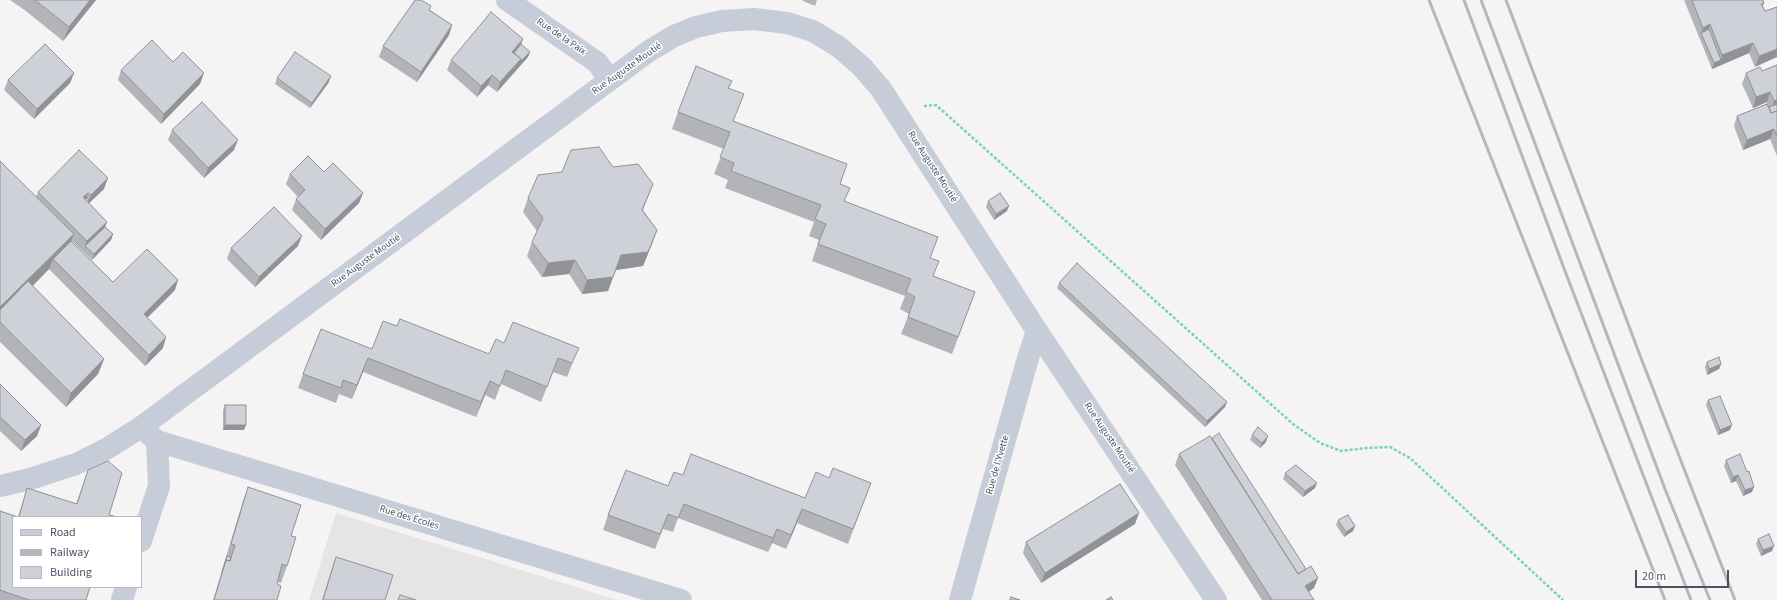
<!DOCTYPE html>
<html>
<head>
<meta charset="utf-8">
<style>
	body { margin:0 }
	#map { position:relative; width:1777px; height:600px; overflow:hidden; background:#f5f3f3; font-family:"Source Sans 3",sans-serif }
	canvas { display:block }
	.legend { position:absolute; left:12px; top:516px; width:130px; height:72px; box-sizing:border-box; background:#fff; border:1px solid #b6bac0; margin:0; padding:5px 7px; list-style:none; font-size:12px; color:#495362 }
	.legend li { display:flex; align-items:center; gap:8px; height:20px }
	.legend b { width:20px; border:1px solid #b6bac0 }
	.scale { position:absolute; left:1635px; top:570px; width:94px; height:18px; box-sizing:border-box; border:2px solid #495362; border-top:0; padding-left:5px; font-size:12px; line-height:14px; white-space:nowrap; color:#495362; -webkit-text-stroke:3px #fff; paint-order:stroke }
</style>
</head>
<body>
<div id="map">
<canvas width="1777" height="600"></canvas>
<ul class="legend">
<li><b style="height:5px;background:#c6cdd8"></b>Road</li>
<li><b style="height:5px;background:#b4b7bd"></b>Railway</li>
<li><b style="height:11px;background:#cfd1d8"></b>Building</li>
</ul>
<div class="scale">20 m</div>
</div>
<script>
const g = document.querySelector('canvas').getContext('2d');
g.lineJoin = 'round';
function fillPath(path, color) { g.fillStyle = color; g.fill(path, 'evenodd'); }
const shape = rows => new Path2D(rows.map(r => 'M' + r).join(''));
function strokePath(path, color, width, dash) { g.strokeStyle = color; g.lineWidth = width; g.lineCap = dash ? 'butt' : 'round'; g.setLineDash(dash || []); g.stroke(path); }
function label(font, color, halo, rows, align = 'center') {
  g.font = font + ' "Source Sans 3",sans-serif'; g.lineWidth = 3; g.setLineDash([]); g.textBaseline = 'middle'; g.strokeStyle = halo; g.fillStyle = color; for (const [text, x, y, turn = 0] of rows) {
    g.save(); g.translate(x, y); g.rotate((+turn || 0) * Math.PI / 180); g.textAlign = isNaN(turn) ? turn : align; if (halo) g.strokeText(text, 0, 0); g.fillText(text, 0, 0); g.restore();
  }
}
const education = shape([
	[336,513,618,600,309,600]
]);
const path = shape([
	[924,106,936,105,1293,424,1320,443,1341,451,1366,448,1390,447,1410,458,1563,600]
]);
const minor = shape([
	[507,0,598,63,609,80],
	[141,427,157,441,681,600],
	[0,486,30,479,76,464,108,448,141,427,649,51,674,36,696,27,722,21,754,19,787,23,813,31,839,47,862,67,881,89,1037,331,1216,600],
	[141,541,159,486,157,441],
	[122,600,126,587],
	[960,600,1028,358,1037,331]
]);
const rail = shape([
	[1429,0,1665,600],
	[1464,0,1565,271,1691,600],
	[1481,0,1665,489,1710,600],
	[1506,0,1641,358,1735,600]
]);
const wall = shape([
	[10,0,96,0,63,41,26,11],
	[803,0,817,0,815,6,803,1],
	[1684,0,1763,0,1764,3,1763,6,1765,11,1777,7,1755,67,1749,53,1712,69],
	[430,10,452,25,449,35,417,82,379,57,383,46],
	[521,44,530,52,528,57,497,92,488,85,477,97,447,70,451,60],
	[173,62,200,84,161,124,118,80,121,70],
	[1777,65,1777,156,1770,139,1743,150,1734,126,1737,116,1767,104,1767,102,1753,108,1742,84,1746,73,1762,71],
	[74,73,70,83,34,119,4,90,8,80],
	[277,78,329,82,310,108,275,84],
	[732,81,729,88,734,121,840,184,845,201,930,258,933,276,975,292,952,354,901,334,909,314,900,309,905,296,812,261,819,240,809,236,814,222,725,188,728,180,714,174,724,149,672,129,678,112],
	[172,130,234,150,204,178,168,140],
	[0,161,36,197,38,192,104,189,89,203,107,222,105,227,113,234,111,240,92,260,71,240,71,241,113,282,175,290,147,318,163,348,145,366,49,269,33,286,104,359,98,374,66,407,0,342],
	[613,167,653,184,643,210,657,230,652,244,643,266,616,270,608,291,582,294,569,274,542,277,527,256,532,242,537,231,523,212,528,198],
	[324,172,363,193,359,203,321,240,292,210,296,199,298,197,286,184,290,174],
	[988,201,1007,211,994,220,986,207],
	[298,246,255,287,227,259,231,248],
	[1059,283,1225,407,1205,427,1057,288],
	[397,326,489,354,504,343,573,362,567,377,553,372,541,402,501,384,495,400,485,395,476,417,363,372,352,399,339,394,336,403,298,388,303,374,372,349],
	[1707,362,1721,364,1719,369,1707,375,1705,367],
	[0,384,41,425,37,436,21,451,0,431],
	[1708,400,1730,430,1718,435,1706,405],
	[225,405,244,430,223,430,223,410],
	[1252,435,1266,442,1260,448,1250,440],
	[1179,454,1314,588,1309,592,1314,600,1262,600,1175,465],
	[1726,460,1752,492,1743,496,1736,481,1731,483,1724,466],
	[88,470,109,515,86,600,0,600,0,511,18,517,27,488,76,504],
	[1285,473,1315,488,1303,497,1283,479],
	[683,475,805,498,829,478,871,483,848,544,797,523,786,549,772,543,768,552,678,518,673,532,663,529,655,549,603,530,608,515,668,486],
	[248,487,291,536,287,566,281,583,277,582,277,600,213,600,242,504],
	[1338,520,1355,526,1353,531,1344,537,1336,525],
	[1135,524,1041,583,1023,553,1026,542],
	[1758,539,1772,551,1761,556,1756,544],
	[336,557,385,600,322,600,331,571]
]);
const shadedWall = shape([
	[90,0,96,0,63,41,69,27],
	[1710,24,1707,35,1701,33,1703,28],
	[452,25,449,35,417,82,421,72],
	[523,39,519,50,512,58,512,52],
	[1753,43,1749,53,1712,69,1714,63,1721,60,1722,55],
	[1777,49,1777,57,1755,67,1759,56],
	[530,52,528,57,497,92,500,82,521,59],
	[74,73,70,83,34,119,37,109],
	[204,73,200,84,161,124,164,114],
	[492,75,488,85,477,97,481,86],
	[331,76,329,82,310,108,312,103],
	[1770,92,1767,102,1753,108,1756,97],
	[1777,100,1777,109,1771,111,1774,101],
	[1774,129,1770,139,1743,150,1747,140],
	[238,140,234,150,204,178,208,168],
	[108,178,104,189,82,210,84,205,89,200,91,195],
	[88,193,85,204,83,197],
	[363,193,359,203,321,240,325,229],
	[1009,206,1007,211,994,220,996,214],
	[107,222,103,232,85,246,87,241],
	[657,230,652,244,643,266,616,270,621,255],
	[74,234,67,251,53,259,49,269,0,318,0,307],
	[113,234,111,240,92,260,94,254],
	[302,236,298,246,255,287,259,277],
	[575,260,569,274,542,277,548,263],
	[613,277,608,291,582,294,587,280],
	[178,280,175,290,140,325,144,314],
	[166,337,163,348,145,366,149,355],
	[368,358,363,372,352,399,357,385],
	[104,359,98,374,66,407,71,393],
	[1721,364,1719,369,1707,375,1709,369],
	[490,381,485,395,476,417,481,402],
	[1227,402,1225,407,1205,427,1207,421],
	[41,425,37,436,21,451,25,440],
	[225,425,246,425,244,430,223,430],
	[1732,425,1730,430,1718,435,1720,430],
	[1268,436,1266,442,1260,448,1262,443],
	[1738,475,1736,481,1731,483,1733,477],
	[1317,483,1315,488,1303,497,1305,491],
	[1754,487,1752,492,1743,496,1745,490],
	[802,509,797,523,786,549,791,535],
	[1139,513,1135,524,1041,583,1045,573],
	[1355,526,1353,531,1344,537,1346,532],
	[777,529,772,543,768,552,773,538],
	[1774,546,1772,551,1761,556,1763,550],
	[1318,578,1314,588,1302,596,1305,586]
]);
const building = shape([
	[35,0,90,0,69,27,35,0],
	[415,0,421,0,431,6,429,10,452,25,421,72,383,46,415,0],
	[1692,0,1763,0,1764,3,1761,4,1765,11,1777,7,1777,49,1759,56,1753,43,1722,55,1710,24,1703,28,1692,0],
	[491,12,523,39,512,52,521,59,500,82,492,75,481,86,451,60,491,12],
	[1709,29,1721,60,1714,63,1701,33,1709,29],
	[152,40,173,62,183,52,204,73,164,114,121,70,152,40],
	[45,44,74,73,37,109,8,80,45,44],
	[521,44,530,52,519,63,521,59,514,53,521,44],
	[295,52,331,76,312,103,277,78,295,52],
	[1777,65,1777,100,1774,101,1770,92,1756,97,1746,73,1760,67,1762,71,1777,65],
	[696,66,732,81,728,88,744,94,733,121,847,164,840,184,850,188,844,201,938,237,930,258,939,261,933,276,975,292,958,337,908,317,915,297,906,292,911,279,818,244,826,224,815,219,821,205,731,171,734,163,720,157,730,132,678,112,696,66],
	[202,102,238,140,208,168,172,130,202,102],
	[1767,104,1771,113,1777,111,1777,136,1774,129,1747,140,1737,116,1767,104],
	[1777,104,1777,111,1771,113,1769,107,1777,104],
	[599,147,613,167,638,164,653,184,642,210,657,230,648,252,621,255,613,277,587,280,575,260,548,263,532,242,543,218,528,198,538,175,562,172,571,150,599,147],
	[79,150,108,178,91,195,88,193,83,197,107,222,87,241,38,192,79,150],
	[308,156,324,172,333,163,363,193,325,229,296,199,305,190,290,174,308,156],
	[0,161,74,234,0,307,0,161],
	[1000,193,1009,206,996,214,988,201,1000,193],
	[87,198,89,200,88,202,85,199,87,198],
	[274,207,302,236,259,277,231,248,274,207],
	[105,227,113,234,94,254,85,246,105,227],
	[71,241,113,282,147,249,178,280,144,314,166,337,149,355,53,259,71,241],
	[1077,263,1227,402,1207,421,1059,283,1077,263],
	[28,281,104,359,71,393,0,322,0,310,28,281],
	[400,319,489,354,496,339,504,343,513,322,579,348,572,363,558,358,547,387,506,370,500,386,490,381,481,402,368,358,357,385,343,380,341,388,303,374,321,329,372,349,383,321,397,326,400,319],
	[1719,357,1721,364,1709,369,1707,362,1719,357],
	[0,384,41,425,25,440,0,417,0,384],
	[1720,396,1732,425,1720,430,1708,400,1720,396],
	[225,405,246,405,246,425,225,425,225,405],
	[1258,427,1268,436,1262,443,1252,435,1258,427],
	[1219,433,1306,569,1298,574,1212,438,1219,433],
	[1210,436,1298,574,1311,566,1318,578,1305,586,1314,600,1272,600,1179,454,1210,436],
	[691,454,805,498,816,472,829,478,833,468,871,483,853,529,802,509,791,535,777,529,773,538,684,504,678,518,668,514,660,534,608,515,626,470,668,486,674,472,683,475,691,454],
	[1740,454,1747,472,1749,471,1754,487,1745,490,1738,475,1733,477,1726,460,1740,454],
	[108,461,122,473,109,515,114,516,113,517,19,517,27,488,77,504,88,470,108,461],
	[1296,465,1317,483,1305,491,1285,473,1296,465],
	[1120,484,1139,513,1045,573,1026,542,1120,484],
	[248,487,301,505,291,536,296,537,287,566,282,564,277,584,281,586,277,600,214,600,226,560,230,561,235,545,231,544,248,487],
	[0,511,18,517,13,517,13,587,90,587,86,600,29,600,0,590,0,511],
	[1348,515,1355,526,1346,532,1338,520,1348,515],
	[1769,534,1774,546,1763,550,1758,539,1769,534],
	[227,556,231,557,230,561,226,560,222,572,227,556],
	[336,557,393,575,385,600,323,600,336,557],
	[400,595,416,600,398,600,400,595],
	[1011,597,1020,600,1010,600,1011,597],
	[1111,597,1113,600,1106,600,1111,597]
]);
const streetNames = [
	["Rue de la Paix",561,37,34],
	["Rue Auguste Moutié",627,69,-35],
	["Rue Auguste Moutié",932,167,57],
	["Rue Auguste Moutié",366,261,-36],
	["Rue Auguste Moutié",1109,438,56],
	["Rue de l'Yvette",998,465,-74],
	["Rue des Écoles",409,518,17]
];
fillPath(education, '#e6e4e5');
strokePath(path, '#75d5b1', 2.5, [3, 2]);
strokePath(minor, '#c6cdd8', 22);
strokePath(rail, '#b4b7bd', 3);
fillPath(wall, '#b2b4ba');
fillPath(shadedWall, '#919297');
fillPath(building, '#cfd1d8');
strokePath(building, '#919297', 1);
label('10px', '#495362', '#fff', streetNames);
</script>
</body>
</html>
